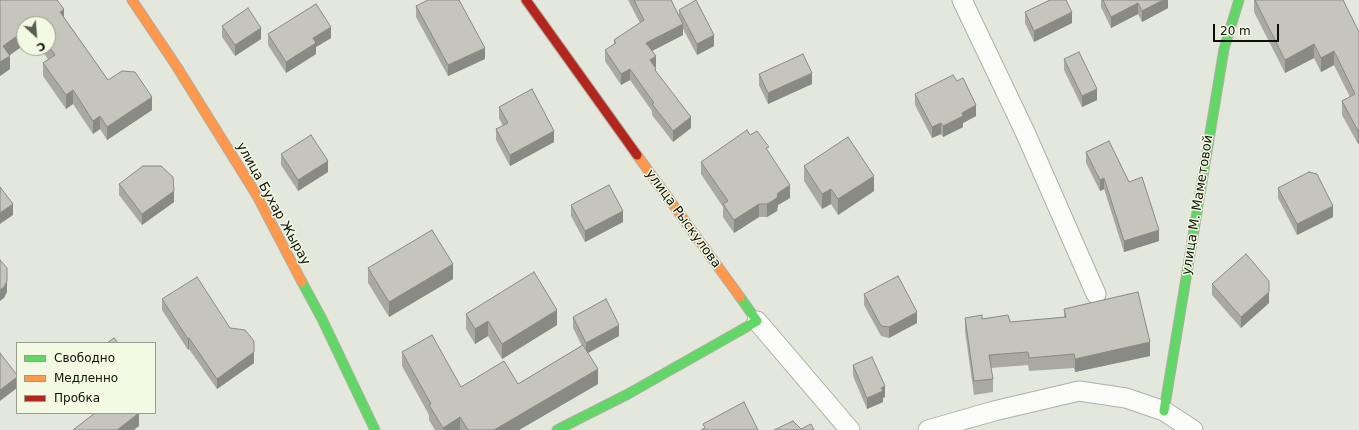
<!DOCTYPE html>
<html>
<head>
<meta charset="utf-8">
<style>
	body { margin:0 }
	#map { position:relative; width:1359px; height:430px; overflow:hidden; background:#e4e7db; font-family:"DejaVu Sans",sans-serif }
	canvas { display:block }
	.legend { position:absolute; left:16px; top:342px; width:140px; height:72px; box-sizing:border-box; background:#f4f9e3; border:1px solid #989c8c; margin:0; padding:5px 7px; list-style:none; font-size:12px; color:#0f1109 }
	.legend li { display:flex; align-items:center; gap:8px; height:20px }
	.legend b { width:20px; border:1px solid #989c8c }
	.north { position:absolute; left:16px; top:16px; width:40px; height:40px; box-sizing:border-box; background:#f4f9e3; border:1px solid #989c8c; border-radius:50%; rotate:154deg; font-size:11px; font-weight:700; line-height:16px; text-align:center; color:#0f1109 }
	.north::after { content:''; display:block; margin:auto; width:14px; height:18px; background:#5a5c52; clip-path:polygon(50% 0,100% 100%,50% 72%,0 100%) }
	.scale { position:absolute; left:1213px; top:24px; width:66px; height:18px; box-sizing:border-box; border:2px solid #0f1109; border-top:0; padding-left:5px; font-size:12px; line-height:14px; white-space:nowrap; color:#0f1109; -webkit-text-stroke:3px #f4f9e3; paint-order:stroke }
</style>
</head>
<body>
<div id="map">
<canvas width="1359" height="430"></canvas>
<ul class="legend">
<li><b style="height:5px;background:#63d668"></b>Свободно</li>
<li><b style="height:5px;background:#ff974d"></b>Медленно</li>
<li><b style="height:5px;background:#b3261e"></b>Пробка</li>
</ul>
<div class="north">С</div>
<div class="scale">20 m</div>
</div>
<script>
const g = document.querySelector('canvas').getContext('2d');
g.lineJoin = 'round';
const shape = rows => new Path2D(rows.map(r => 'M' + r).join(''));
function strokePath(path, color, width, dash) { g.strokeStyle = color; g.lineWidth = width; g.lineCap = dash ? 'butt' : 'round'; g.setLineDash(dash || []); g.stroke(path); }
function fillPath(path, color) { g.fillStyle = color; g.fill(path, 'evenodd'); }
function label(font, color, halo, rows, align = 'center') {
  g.font = font + ' "DejaVu Sans",sans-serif'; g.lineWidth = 3; g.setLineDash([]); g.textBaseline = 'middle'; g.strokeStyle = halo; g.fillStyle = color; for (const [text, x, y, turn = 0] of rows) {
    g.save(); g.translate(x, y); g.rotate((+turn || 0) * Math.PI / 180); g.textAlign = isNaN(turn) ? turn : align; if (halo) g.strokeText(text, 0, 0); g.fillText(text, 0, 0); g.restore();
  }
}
const street = shape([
	[962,0,1025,132,1096,294],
	[757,321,850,430],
	[928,430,994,411,1079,391,1126,398,1164,411,1193,430]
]);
const fast = shape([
	[302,282,322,319,375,430],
	[1164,411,1224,49,1239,0],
	[557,430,628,394,757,321,740,297]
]);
const slow = shape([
	[132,0,177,67,256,194,302,282],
	[637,155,740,297]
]);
const jam = shape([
	[526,0,637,155]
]);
const wall = shape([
	[0,0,64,17,108,80,152,110,107,140,100,129,93,134,73,104,66,109,43,76,43,63,48,59,40,48,48,48,48,24,24,24,24,45,9,55,10,69,0,76],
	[628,0,671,0,679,15,679,10,714,46,697,55,683,29,683,35,652,51,656,72,691,128,673,142,652,115,652,111,630,80,621,85,605,61,605,50,614,44,614,40,640,23],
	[1101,0,1168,0,1168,8,1142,22,1138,14,1111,28,1101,7],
	[1254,0,1343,0,1359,32,1358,144,1342,115,1342,101,1350,97,1334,65,1321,72,1314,58,1285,73,1254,12],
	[416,6,485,59,448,76,416,17],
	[1025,12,1072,23,1034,42,1025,23],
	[222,26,261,39,235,56,222,37],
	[268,34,331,38,316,47,316,54,286,73,268,45],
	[1064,59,1097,100,1082,107,1064,70],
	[759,74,812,84,768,104,759,85],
	[915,94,976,116,963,123,963,127,943,137,941,134,932,138,915,105],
	[499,107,554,142,510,166,496,140,496,129,503,126,499,118],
	[750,135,769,152,790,198,778,205,777,211,767,217,759,217,734,233,723,217,723,207,701,174,701,162],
	[1086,152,1159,241,1124,252,1104,189,1100,191,1086,163],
	[281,154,328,172,298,191,281,165],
	[804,166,874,191,838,215,831,204,822,209,804,181],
	[119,184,174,202,142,225,119,195],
	[1278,188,1333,217,1297,235,1278,198],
	[571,205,623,222,585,242,571,216],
	[368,268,453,279,389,317,368,283],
	[1269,281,1269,303,1241,328,1212,295,1212,284],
	[864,294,917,323,889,338,881,336,864,305],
	[162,299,230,328,254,363,217,389,189,349,188,350,162,310],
	[1064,309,1150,356,1075,372,1074,368,1029,371,1028,365,991,368,993,379,993,392,974,395,965,331,965,318,1010,322,1064,317],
	[466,314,557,325,502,359,488,336,475,344,466,329],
	[573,317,619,336,588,353,598,384,519,430,435,430,429,420,429,415,402,366,402,352,461,387,518,384,582,346,573,328],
	[853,365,885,397,883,398,883,402,867,409,853,376]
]);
const shadedWall = shape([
	[1163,0,1168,0,1168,8,1142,22,1142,11],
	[1138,3,1138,14,1111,28,1111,17],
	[64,9,64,23,60,12],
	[1072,12,1072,23,1034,42,1034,31],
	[683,24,683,35,646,54,646,43],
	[331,27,331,38,316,47,316,54,286,73,286,62,313,38],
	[261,28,261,39,235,56,235,45],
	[24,31,24,45,3,60,3,46],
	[714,35,714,46,697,55,697,44],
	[1314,44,1314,58,1285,73,1285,60],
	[485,48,485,59,448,76,448,65],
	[1334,51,1334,65,1321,72,1321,58],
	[10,56,10,69,0,76,0,62],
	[656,56,656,67,650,71,650,60],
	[630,69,630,80,621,85,621,74],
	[812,73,812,84,768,104,768,93],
	[1097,89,1097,100,1082,107,1082,96],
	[73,90,73,104,66,109,66,95],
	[152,97,152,110,107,140,107,127],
	[976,105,976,116,963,123,963,127,943,137,943,126,962,113],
	[100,116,100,129,93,134,93,121],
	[691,117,691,128,673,142,673,131],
	[941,123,941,134,932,138,932,127],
	[1359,130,1359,143,1358,144,1358,131],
	[554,131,554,142,510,166,510,155],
	[328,161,328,172,298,191,298,180],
	[874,176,874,191,838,215,838,199],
	[1104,178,1104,189,1100,191,1100,180],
	[790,185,790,198,778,205,777,211,767,217,767,204,778,193],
	[831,189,831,204,822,209,822,194],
	[174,191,174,202,142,225,142,214],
	[13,204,13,215,0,224,0,213],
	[759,204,759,217,734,233,734,220],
	[1333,206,1333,217,1297,235,1297,224],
	[623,211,623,222,585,242,585,231],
	[1159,230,1159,241,1124,252,1124,241],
	[453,264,453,279,389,317,389,302],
	[7,281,7,292,4,298,0,301,0,290],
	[1269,292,1269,303,1241,328,1241,317],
	[557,310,557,325,502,359,502,344],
	[917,312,917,323,889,338,889,327],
	[488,321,488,336,475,344,475,329],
	[619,325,619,336,586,354,586,343],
	[189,338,189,349,188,350,188,339],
	[1150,342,1150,356,1075,372,1075,359],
	[254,352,254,363,217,389,217,379],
	[598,369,598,384,519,430,494,430],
	[17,377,17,388,0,401,0,390],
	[885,386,885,397,883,398,883,402,867,409,867,398,881,388],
	[139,413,139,426,134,430,117,430],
	[460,417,460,430,443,430,443,428]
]);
const building = shape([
	[0,0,57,0,64,9,60,12,108,80,122,71,135,72,152,97,107,127,100,116,93,121,73,90,66,95,43,63,55,55,48,45,48,24,24,24,24,31,3,46,10,56,0,62,0,0],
	[428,0,459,0,485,48,448,65,416,6,428,0],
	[634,0,671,0,683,24,646,43,656,56,650,60,656,69,655,70,691,117,673,131,652,104,654,103,630,69,621,74,605,50,616,43,614,40,644,20,634,0],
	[696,0,714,35,697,44,679,10,696,0],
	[1050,0,1066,0,1072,12,1034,31,1025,12,1050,0],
	[1103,0,1163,0,1142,11,1138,3,1111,17,1103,0],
	[1255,0,1343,0,1359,32,1359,130,1358,131,1342,101,1355,94,1334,51,1321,58,1314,44,1285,60,1255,0],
	[316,4,331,27,313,38,316,43,286,62,268,34,316,4],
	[248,8,261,28,235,45,222,26,248,8],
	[1079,52,1097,89,1082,96,1064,59,1079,52],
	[803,54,812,73,768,93,759,74,803,54],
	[953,75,957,81,963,78,976,105,962,113,963,116,943,126,941,123,932,127,915,94,953,75],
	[532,89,554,131,510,155,496,129,508,123,499,107,532,89],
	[747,130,750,135,757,131,769,147,766,148,790,185,778,193,777,198,767,204,759,204,734,220,723,204,728,201,701,162,747,130],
	[311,135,328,161,298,180,281,154,311,135],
	[848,137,874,176,838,199,831,189,822,194,804,166,848,137],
	[1109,141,1129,182,1142,177,1159,230,1124,241,1104,178,1100,180,1086,152,1109,141],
	[143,166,161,166,173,177,174,191,142,214,119,184,143,166],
	[1309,172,1317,174,1333,206,1297,224,1278,188,1309,172],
	[609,185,623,211,585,231,571,205,609,185],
	[0,187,13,204,0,213,0,187],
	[432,230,453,264,389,302,368,268,432,230],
	[1246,254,1269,281,1269,292,1241,317,1212,284,1246,254],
	[0,260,7,268,7,281,4,287,0,290,0,260],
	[534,272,557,310,502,344,488,321,475,329,466,314,534,272],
	[898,276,917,312,889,327,881,326,864,294,898,276],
	[197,277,230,328,245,330,254,341,254,352,217,379,189,338,188,339,162,299,197,277],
	[1138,292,1150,342,1075,359,1074,354,1029,358,1028,352,989,355,993,379,974,381,965,318,982,315,982,319,1008,315,1010,322,1066,317,1064,309,1138,292],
	[606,299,619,325,586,343,573,317,606,299],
	[432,335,461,387,504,361,518,384,583,345,598,369,494,430,468,430,460,417,443,428,429,405,431,404,402,352,432,335],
	[114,338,118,343,107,343,114,338],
	[0,353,17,375,17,377,0,390,0,353],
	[872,357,885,386,881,388,883,391,867,398,853,365,872,357],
	[744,402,758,430,701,430,705,428,703,424,744,402],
	[95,413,139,413,117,430,73,430,95,413],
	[793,421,801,429,811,424,814,430,774,430,793,421]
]);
const streetNames = [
	["улица Бухар Жырау",273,204,61],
	["улица М. Маметовой",1198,205,-81],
	["улица Рыскулова",683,219,54]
];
strokePath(street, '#aeafa7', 21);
strokePath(fast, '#aeafa7', 11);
strokePath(slow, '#aeafa7', 11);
strokePath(jam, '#aeafa7', 11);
strokePath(street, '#fbfbfa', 19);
strokePath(fast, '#63d668', 9);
strokePath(slow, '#ff974d', 9);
strokePath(jam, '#b3261e', 9);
fillPath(wall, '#a9a9a2');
fillPath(shadedWall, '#8a8a84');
fillPath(building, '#c5c5bc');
strokePath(building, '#8a8a84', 1);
label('13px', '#0f1109', '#f4f9e3', streetNames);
</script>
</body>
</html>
